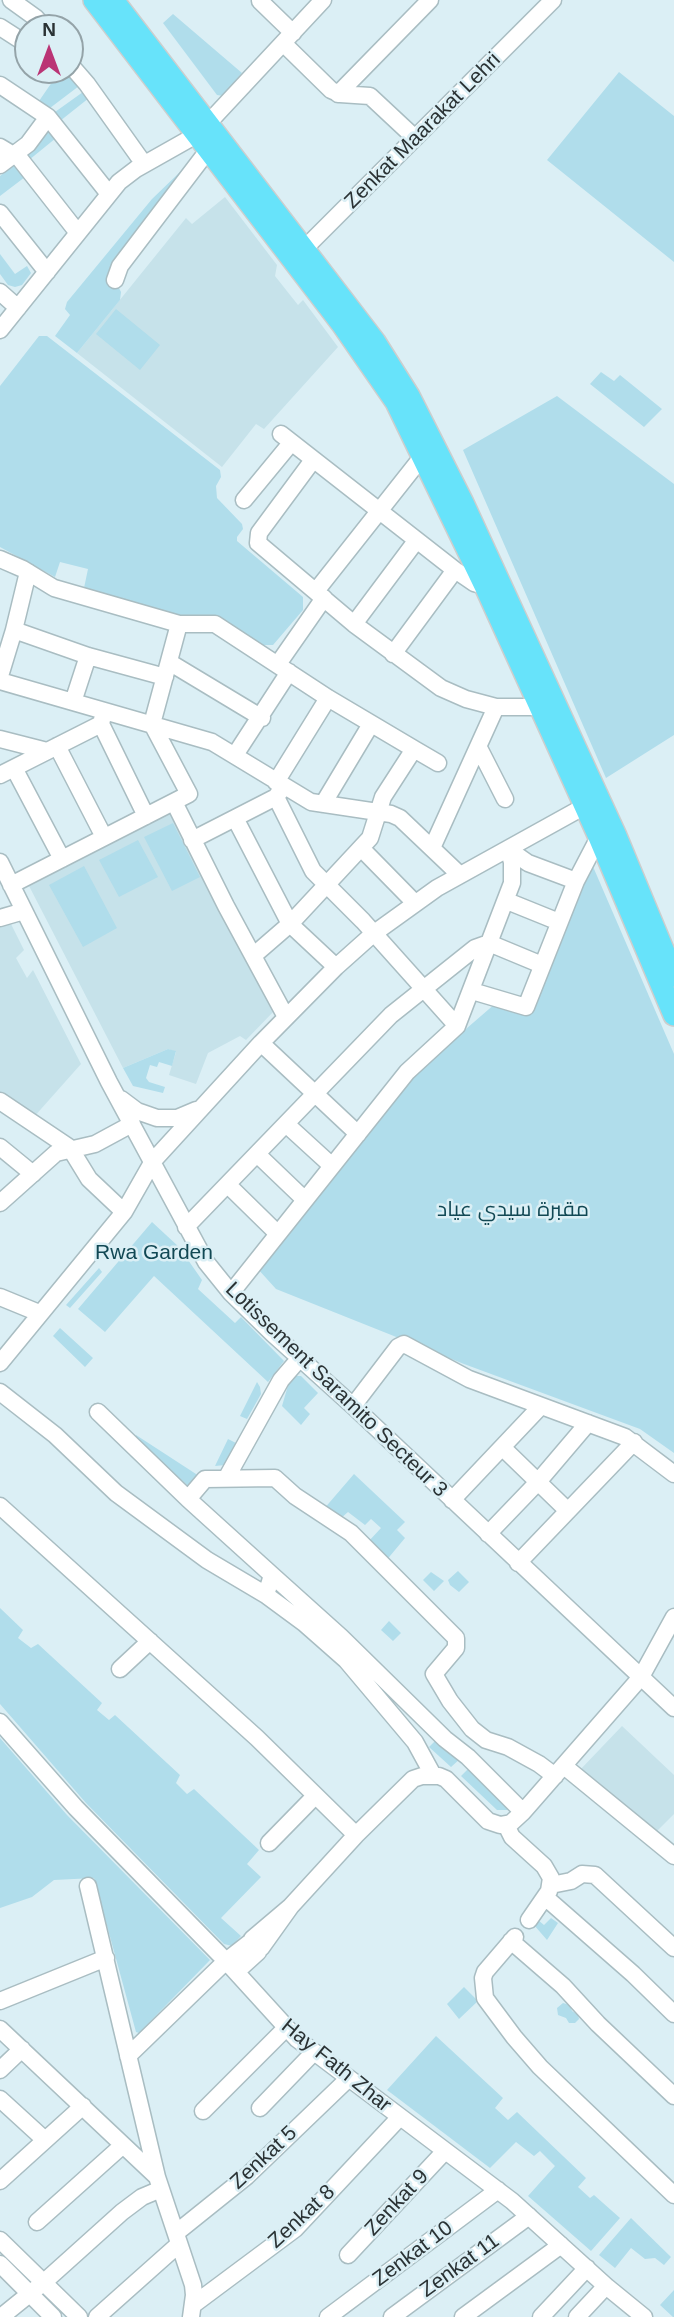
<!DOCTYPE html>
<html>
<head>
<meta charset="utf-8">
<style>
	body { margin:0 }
	#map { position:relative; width:674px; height:2317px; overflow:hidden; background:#dbeff5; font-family:Helvetica,sans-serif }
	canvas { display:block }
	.north { position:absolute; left:14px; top:14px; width:70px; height:70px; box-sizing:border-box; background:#dbeff5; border:2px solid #94a3a8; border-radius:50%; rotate:0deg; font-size:19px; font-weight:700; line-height:28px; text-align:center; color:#2a3234 }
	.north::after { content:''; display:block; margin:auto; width:24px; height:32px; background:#ba3475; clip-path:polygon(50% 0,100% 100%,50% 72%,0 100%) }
</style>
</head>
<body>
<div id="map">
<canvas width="674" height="2317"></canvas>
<div class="north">N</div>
</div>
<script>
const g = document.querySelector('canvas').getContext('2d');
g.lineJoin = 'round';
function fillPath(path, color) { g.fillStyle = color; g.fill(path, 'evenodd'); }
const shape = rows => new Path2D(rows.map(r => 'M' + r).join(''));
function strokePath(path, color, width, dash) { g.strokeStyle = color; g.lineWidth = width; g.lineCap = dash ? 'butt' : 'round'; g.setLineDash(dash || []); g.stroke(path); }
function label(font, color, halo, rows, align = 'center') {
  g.font = font + ' Helvetica,Cairo,sans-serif'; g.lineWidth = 5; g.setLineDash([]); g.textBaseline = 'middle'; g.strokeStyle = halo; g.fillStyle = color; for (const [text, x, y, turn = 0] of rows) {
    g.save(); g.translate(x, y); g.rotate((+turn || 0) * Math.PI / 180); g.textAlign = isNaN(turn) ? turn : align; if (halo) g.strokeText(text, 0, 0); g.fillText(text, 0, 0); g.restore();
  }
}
const built = shape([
	[225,197,277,265,275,276,298,305,303,300,338,347,264,429,256,424,222,467,77,353,186,218,192,224],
	[171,810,275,1010,246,1040,240,1036,208,1053,196,1084,169,1075,176,1052,168,1049,123,1068,28,884],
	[11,924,24,950,16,958,27,978,33,970,81,1064,33,1118,0,1097,0,927],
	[622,1726,674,1775,674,1814,654,1834,579,1771]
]);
const green = shape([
	[173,14,242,73,223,96,217,95,163,23],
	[70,71,79,86,50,108,39,101,59,72,64,73],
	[619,72,674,116,674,262,547,160],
	[83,92,89,98,60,121,55,112],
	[48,128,56,138,29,160,26,155,35,147],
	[15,164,25,177,0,196,0,176],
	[180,172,184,174,160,205,118,286,121,292,120,300,77,353,55,336,70,315,65,309,67,302,152,199],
	[0,254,15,274,27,266,31,273,22,285,15,287,8,285,0,274],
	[116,309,160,345,140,370,96,334],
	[39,336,47,336,220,470,221,477,216,486,217,498,242,524,243,529,237,537,237,541,303,597,303,610,273,645,259,645,215,616,175,617,84,588,88,569,60,562,55,577,0,547,0,386],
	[601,372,614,381,620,375,662,409,644,427,590,384],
	[557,396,674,484,674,735,606,778,463,450],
	[173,823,200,877,172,891,144,837],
	[138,840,158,877,119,897,99,860],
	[591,862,674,1054,674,1453,640,1429,464,1364,276,1289,257,1268,415,1073,496,1003,529,1012],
	[84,866,117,928,83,947,49,885],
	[168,1049,176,1051,172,1066,159,1062,157,1067,150,1065,146,1078,149,1082,165,1087,163,1093,133,1086,123,1068],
	[152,1222,179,1247,202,1280,198,1289,235,1323,241,1317,284,1361,268,1382,154,1276,105,1332,78,1309],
	[99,1268,102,1272,70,1308,66,1305],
	[60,1328,93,1358,85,1367,53,1336],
	[294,1376,301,1376,318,1393,304,1408,310,1414,301,1425,282,1406,289,1382],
	[257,1382,260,1387,261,1394,247,1419,240,1416],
	[136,1435,196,1474,198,1476,191,1485,187,1485,135,1438],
	[228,1439,236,1443,225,1465,215,1466],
	[354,1474,405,1522,397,1530,405,1538,385,1562,368,1542,381,1528,371,1519,365,1525,348,1512,340,1519,323,1510],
	[458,1571,469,1582,459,1592,450,1585,448,1580],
	[431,1572,444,1581,434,1591,423,1580],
	[0,1608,23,1630,18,1638,31,1648,38,1644,102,1703,97,1710,109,1720,115,1715,180,1775,176,1783,187,1794,194,1789,259,1850,247,1864,261,1877,221,1918,241,1936,232,1946,224,1944,86,1803,0,1704],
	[389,1621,401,1633,393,1641,381,1630],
	[439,1737,461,1758,451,1767,429,1747],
	[0,1738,67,1815,210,1960,139,2033,136,2032,94,1878,54,1880,32,1897,0,1908],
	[470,1767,511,1806,507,1810,497,1810,461,1776],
	[551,1918,558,1923,547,1940,534,1925,538,1920,544,1925],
	[464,1987,478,2001,459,2019,447,2004],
	[563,2003,570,2005,572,2011,578,2015,579,2019,575,2023,569,2023,566,2018,558,2015,557,2008],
	[436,2036,503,2098,495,2108,508,2120,517,2112,586,2178,578,2187,590,2198,594,2195,620,2218,591,2251,528,2196,555,2166,540,2151,534,2156,516,2142,490,2168,387,2090],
	[631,2218,671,2257,664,2265,655,2258,645,2259,631,2248,615,2268,599,2255],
	[674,2290,674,2317,673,2317,660,2305]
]);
const minor = shape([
	[11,0,36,18,45,28],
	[260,1,293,33],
	[0,27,28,45],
	[284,44,331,90,340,94,370,96,415,138],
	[70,67,74,69,87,84,144,164],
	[0,85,48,117,109,194],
	[338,94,430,0],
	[0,147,20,159,78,233],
	[0,165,28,144,48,117],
	[0,213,47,272],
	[297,256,553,0],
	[115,280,120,266,209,149],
	[0,292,18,308],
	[0,330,119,182,136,169,198,134,323,0],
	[281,434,455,570,474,583,485,586],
	[313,460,259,533,258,543,354,624,441,688,466,699,496,707],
	[244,500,291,443],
	[0,559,23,569,54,588,179,624,215,624,328,698,414,749,383,797,370,838,290,924,253,956],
	[316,591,418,462,425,458],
	[354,624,416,541],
	[14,630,28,572],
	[393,654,455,570],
	[169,662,262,718],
	[278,664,324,598],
	[0,676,14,630,88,656,165,677],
	[0,681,212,742,311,802,391,814,400,818,460,875],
	[73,702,88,656],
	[101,724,146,816],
	[0,739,47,751],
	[57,746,104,837],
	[479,748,505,799],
	[414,749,438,763],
	[235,755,289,672],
	[14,768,62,859],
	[0,775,101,724,104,711],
	[276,782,328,698],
	[276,797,313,871,363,921,457,1026],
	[174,802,226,906,286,1017],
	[323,804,371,724],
	[235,818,290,924,336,967],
	[192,840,276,797,281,790],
	[361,848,415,903],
	[432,848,496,707,549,707],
	[508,849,528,863,576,881],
	[0,862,109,1082,206,1262,231,1293,273,1334,353,1406,674,1708],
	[11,885,189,794,152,724,179,624],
	[507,901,559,922],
	[0,918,24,911],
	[472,991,526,1007,576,881,599,837],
	[261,1043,358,1134],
	[121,1099,137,1111,157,1118,177,1118,196,1110],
	[0,1101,70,1148,89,1179,124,1212],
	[286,1124,332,1166],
	[0,1147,33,1174],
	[257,1154,304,1199],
	[228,1185,277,1233],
	[0,1203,56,1153,95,1144,132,1124],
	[186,1227,391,1015,475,948,489,943,542,965],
	[231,1293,407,1072,457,1026,512,883,512,862,508,849],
	[0,1297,39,1313],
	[0,1363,124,1212,153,1161,261,1043,336,967,373,934,437,888,594,801],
	[0,1392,55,1435,116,1493,207,1560,266,1595],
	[353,1406,398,1347,404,1344,469,1379,625,1437,674,1474],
	[98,1412,188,1499,272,1575,266,1595,304,1623,346,1660,415,1742,433,1775],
	[503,1448,568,1511],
	[227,1477,281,1380,300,1358],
	[188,1499,205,1479,275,1478,295,1496,351,1533,456,1638,456,1648,434,1674,450,1701,472,1729,486,1740,508,1747,539,1764,555,1776],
	[452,1500,541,1406],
	[0,1506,257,1738,356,1835],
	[488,1534,537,1483,588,1423],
	[518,1563,634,1442],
	[272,1575,341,1637,445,1739,468,1757,523,1812],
	[120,1669,150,1641],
	[0,1722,76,1808,226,1961,297,2039,512,2201,606,2286,644,2317],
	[564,1766,674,1856],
	[506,1825,512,1837,544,1866,551,1878,549,1891,529,1920],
	[269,1843,315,1796],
	[551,1885,571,1881,582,1874,595,1875,674,1948],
	[88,1886,157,2177,193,2285,194,2295,191,2317],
	[545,1897,633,1974,674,2014],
	[291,1906,356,1835,413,1779,422,1776,439,1776,446,1779,488,1821,500,1825,511,1823,523,1812,641,1677,674,1617],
	[515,1937,485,1972,483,1978,485,1998,514,2037,540,2067,674,2195],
	[252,1939,291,1906,261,1948],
	[511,1941,563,1986,598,2024,674,2096],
	[236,1972,258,1952],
	[0,2001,106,1958],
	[0,2029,156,2176],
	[128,2056,226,1961,249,1943],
	[0,2070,22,2049],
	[0,2099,45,2140],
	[260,2108,314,2052],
	[203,2111,286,2028],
	[0,2181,83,2106],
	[37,2222,123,2145],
	[176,2233,247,2176,348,2079],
	[0,2240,79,2317],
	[348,2255,445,2151],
	[0,2264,53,2317],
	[193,2305,295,2229,400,2117],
	[1,2317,43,2283,122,2212,142,2197,161,2189],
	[97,2317,179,2244],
	[328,2317,498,2190],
	[392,2317,529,2216],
	[463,2317,561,2245],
	[541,2317,587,2268],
	[577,2317,606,2286]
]);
const major = shape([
	[94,0,342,324,396,402,485,586,541,709,599,837,674,1015],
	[113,0,375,342,409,396,463,503,616,836,674,976]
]);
const streetNames = [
	["Zenkat Maarakat Lehri",423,131,-45],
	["Lotissement Saramito Secteur 3",336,1390,44],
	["Hay Fath Zhar",336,2066,39],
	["Zenkat 5",264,2158,-43],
	["Zenkat 9",397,2203,-47],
	["Zenkat 8",302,2217,-43],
	["Zenkat 10",413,2254,-37],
	["Zenkat 11",460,2266,-36]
];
const parkNames = [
	["مقبرة سيدي عياد",513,1210],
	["Rwa Garden",154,1253]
];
fillPath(built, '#c6e2ea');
fillPath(green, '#b0ddeb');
strokePath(minor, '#a9bdc2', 19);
strokePath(major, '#cccece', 24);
strokePath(minor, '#fff', 16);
strokePath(major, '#67e3fa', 21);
label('21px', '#2a3234', '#dbeff5', streetNames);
label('21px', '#114854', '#dbeff5', parkNames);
</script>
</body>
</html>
